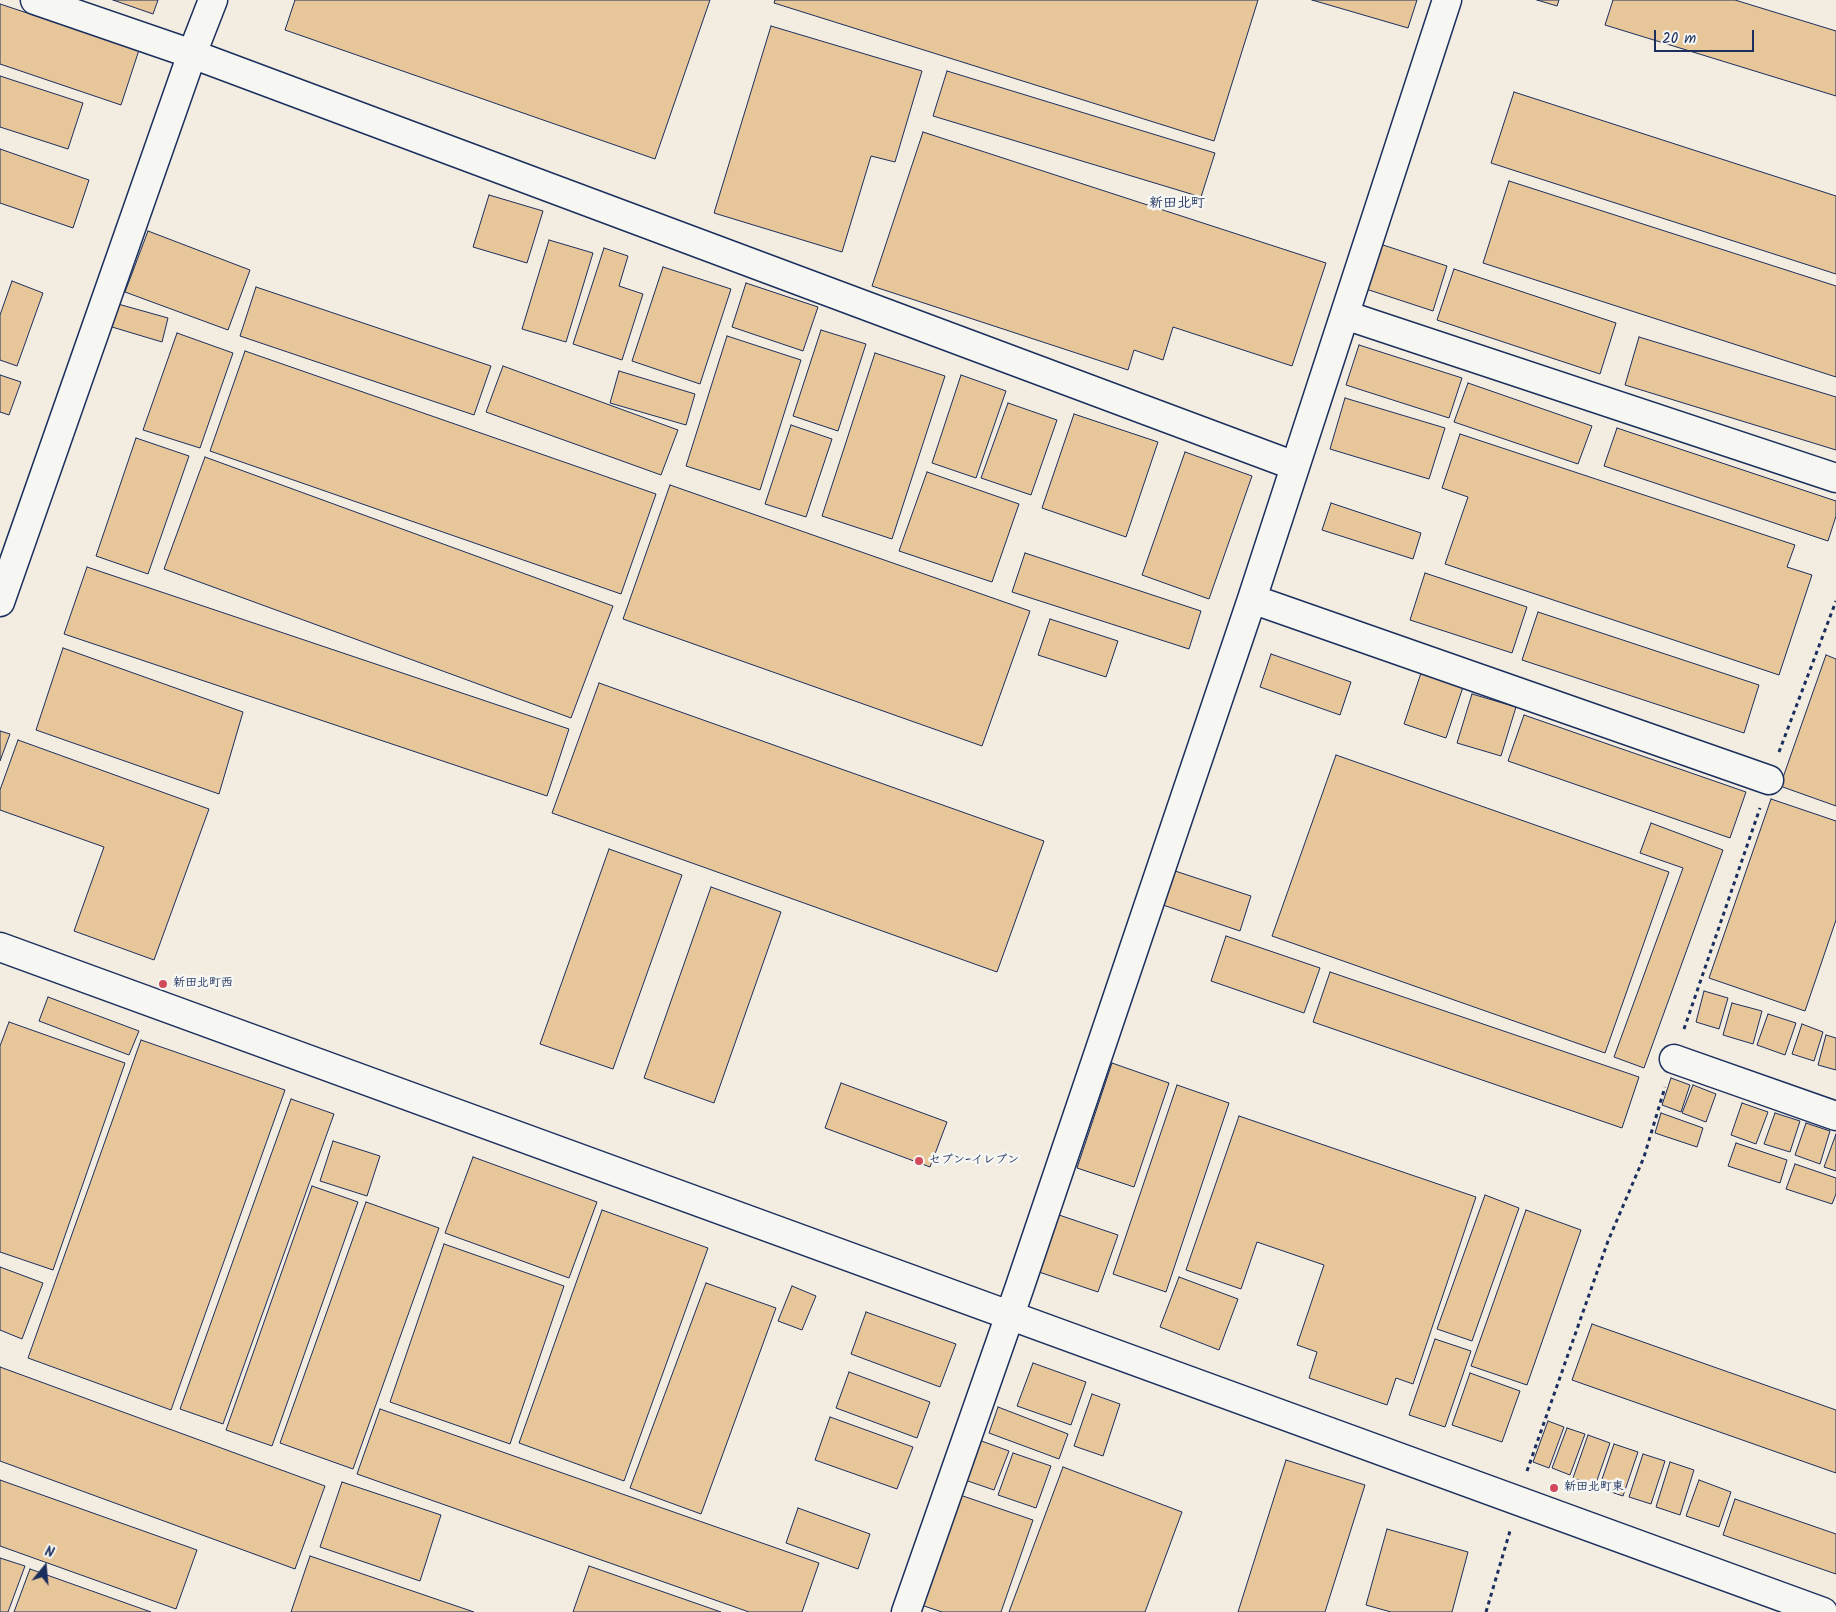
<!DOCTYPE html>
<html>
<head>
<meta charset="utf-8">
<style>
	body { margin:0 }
	#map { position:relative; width:1836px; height:1612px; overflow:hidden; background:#f3ece0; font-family:Kalam,sans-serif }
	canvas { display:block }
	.north { position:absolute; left:20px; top:1542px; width:50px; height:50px; -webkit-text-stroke:4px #f6f6f2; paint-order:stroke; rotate:17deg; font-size:14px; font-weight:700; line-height:20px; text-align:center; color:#1b2f5e }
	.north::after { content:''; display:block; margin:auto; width:18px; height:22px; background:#1b2f5e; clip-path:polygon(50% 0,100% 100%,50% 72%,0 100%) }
	.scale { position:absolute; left:1654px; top:30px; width:100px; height:22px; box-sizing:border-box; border:2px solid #1b2f5e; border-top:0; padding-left:6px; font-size:15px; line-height:18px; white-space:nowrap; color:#1b2f5e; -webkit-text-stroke:4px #f6f6f2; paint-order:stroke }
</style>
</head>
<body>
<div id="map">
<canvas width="1836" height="1612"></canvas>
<div class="north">N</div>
<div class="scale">20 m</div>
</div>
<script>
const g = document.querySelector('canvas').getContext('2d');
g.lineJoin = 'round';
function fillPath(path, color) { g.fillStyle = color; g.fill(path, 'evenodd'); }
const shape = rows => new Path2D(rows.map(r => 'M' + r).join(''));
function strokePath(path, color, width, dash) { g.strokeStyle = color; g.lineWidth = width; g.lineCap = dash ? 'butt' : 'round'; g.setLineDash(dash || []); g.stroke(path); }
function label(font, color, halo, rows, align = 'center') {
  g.font = font + ' Kalam,"Klee One",sans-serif'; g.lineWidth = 5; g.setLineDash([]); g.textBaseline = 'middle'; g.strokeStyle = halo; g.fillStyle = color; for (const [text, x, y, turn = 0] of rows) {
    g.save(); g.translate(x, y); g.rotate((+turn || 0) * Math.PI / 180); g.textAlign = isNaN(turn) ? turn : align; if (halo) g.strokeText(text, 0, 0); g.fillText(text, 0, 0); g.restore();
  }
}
const building = shape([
	[113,0,158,0,153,14,113,0],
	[295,0,710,0,655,159,285,30,295,0],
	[775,0,1258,0,1214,141,774,3,775,0],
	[1312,0,1417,0,1408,28,1312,0],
	[1537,0,1559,0,1557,6,1537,0],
	[1613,0,1735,0,1836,31,1836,96,1605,25,1613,0],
	[0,4,139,50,121,105,0,64,0,4],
	[771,26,922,71,895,162,871,156,842,252,714,213,771,26],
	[947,71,1215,153,1201,197,933,116,947,71],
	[0,76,83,103,68,149,0,127,0,76],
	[1514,92,1836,196,1836,274,1491,163,1514,92],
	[923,132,1326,263,1292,366,1173,327,1163,360,1134,350,1128,370,872,286,923,132],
	[0,149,89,180,73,228,0,203,0,149],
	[1509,181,1836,286,1836,377,1483,263,1509,181],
	[489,195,543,211,527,263,473,247,489,195],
	[148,231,250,270,228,330,125,292,148,231],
	[549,240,593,253,566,342,522,329,549,240],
	[1380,244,1447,266,1433,311,1366,289,1380,244],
	[604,248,628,256,619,286,643,294,622,360,573,344,604,248],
	[663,267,731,289,700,384,632,361,663,267],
	[1454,269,1616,323,1600,374,1437,320,1454,269],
	[12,281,43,293,17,366,0,360,0,315,12,281],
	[746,283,818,307,803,351,732,327,746,283],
	[256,287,491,366,474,415,240,336,256,287],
	[118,304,168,318,162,342,112,327,118,304],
	[821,330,866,344,838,431,793,416,821,330],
	[177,333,233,353,200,448,143,430,177,333],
	[727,336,801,360,760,490,686,466,727,336],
	[1639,337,1836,397,1836,450,1625,385,1639,337],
	[1359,345,1462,378,1449,418,1346,385,1359,345],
	[245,351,656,494,621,594,210,451,245,351],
	[875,353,945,376,892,539,822,516,875,353],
	[503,366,678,430,661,475,486,412,503,366],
	[619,371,695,394,686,425,610,403,619,371],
	[0,375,21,382,9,415,0,412,0,375],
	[961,375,1006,391,976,478,932,463,961,375],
	[1468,383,1592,426,1578,464,1454,422,1468,383],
	[1345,398,1445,428,1429,479,1330,449,1345,398],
	[1008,403,1057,420,1031,495,981,478,1008,403],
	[1074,414,1158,442,1126,537,1042,508,1074,414],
	[791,425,832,439,806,517,765,504,791,425],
	[1617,428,1836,501,1836,516,1828,541,1604,466,1617,428],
	[1460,434,1795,545,1787,567,1812,575,1779,675,1445,564,1468,497,1442,488,1460,434],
	[136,438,189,456,148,574,96,556,136,438],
	[1185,452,1252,476,1209,599,1142,575,1185,452],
	[205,457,613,606,571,718,164,569,205,457],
	[927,472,1019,504,992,582,899,551,927,472],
	[670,485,1030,611,982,746,623,619,670,485],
	[1331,503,1421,533,1413,559,1322,530,1331,503],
	[1025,553,1201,611,1189,649,1012,592,1025,553],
	[87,567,569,729,547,796,64,634,87,567],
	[1425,573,1527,607,1512,653,1410,620,1425,573],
	[1538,612,1759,685,1744,733,1522,660,1538,612],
	[1050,619,1118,641,1106,677,1038,655,1050,619],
	[63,648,243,712,219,794,36,730,63,648],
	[1271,654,1351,682,1340,715,1260,687,1271,654],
	[1826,655,1836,659,1836,806,1780,786,1826,655],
	[1421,673,1463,687,1446,738,1404,724,1421,673],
	[599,683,1044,841,997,972,552,813,599,683],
	[1472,694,1516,707,1501,756,1457,743,1472,694],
	[1524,715,1746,792,1730,838,1508,761,1524,715],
	[0,731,10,734,0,761,0,731],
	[18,740,209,809,154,960,74,931,104,847,0,810,0,790,18,740],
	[1336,755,1669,872,1605,1053,1272,936,1336,755],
	[1771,799,1836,821,1836,920,1805,1011,1709,978,1771,799],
	[1651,823,1723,850,1644,1068,1614,1057,1683,868,1640,853,1651,823],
	[609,849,682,875,613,1069,540,1044,609,849],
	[1169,869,1251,896,1240,931,1157,903,1169,869],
	[711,887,781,912,714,1103,644,1078,711,887],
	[1226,936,1320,968,1304,1013,1211,981,1226,936],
	[1330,972,1639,1077,1622,1128,1313,1022,1330,972],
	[1704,991,1728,998,1719,1029,1696,1022,1704,991],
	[48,997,139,1031,129,1055,39,1021,48,997],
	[1732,1003,1762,1011,1753,1044,1723,1035,1732,1003],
	[1768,1014,1796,1023,1785,1055,1757,1045,1768,1014],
	[9,1022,125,1063,53,1270,0,1252,0,1046,9,1022],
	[1802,1024,1823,1032,1814,1061,1792,1054,1802,1024],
	[1826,1035,1836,1038,1836,1070,1818,1065,1826,1035],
	[141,1040,285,1090,171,1410,28,1358,141,1040],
	[1112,1063,1169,1083,1134,1187,1077,1168,1112,1063],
	[1671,1078,1690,1085,1681,1112,1662,1105,1671,1078],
	[841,1083,947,1122,930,1167,825,1128,841,1083],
	[1177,1085,1229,1103,1166,1292,1113,1274,1177,1085],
	[1693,1085,1716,1094,1706,1122,1682,1113,1693,1085],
	[291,1099,334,1114,223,1424,180,1409,291,1099],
	[1742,1103,1768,1112,1756,1144,1731,1135,1742,1103],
	[1661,1113,1703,1128,1697,1147,1655,1133,1661,1113],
	[1775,1113,1800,1121,1790,1152,1764,1144,1775,1113],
	[1239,1116,1476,1197,1413,1384,1396,1378,1387,1405,1309,1378,1317,1352,1297,1345,1324,1265,1257,1242,1241,1289,1186,1270,1239,1116],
	[1806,1123,1830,1131,1820,1164,1795,1155,1806,1123],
	[1836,1134,1836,1171,1824,1167,1836,1134],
	[333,1141,380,1156,367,1196,320,1181,333,1141],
	[1736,1143,1787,1160,1780,1183,1728,1166,1736,1143],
	[473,1157,597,1202,569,1278,445,1233,473,1157],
	[1795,1164,1836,1178,1836,1194,1832,1204,1786,1189,1795,1164],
	[312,1186,358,1202,272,1446,226,1430,312,1186],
	[1485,1195,1519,1208,1472,1341,1437,1329,1485,1195],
	[366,1202,439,1228,353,1469,280,1443,366,1202],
	[602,1210,708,1248,624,1481,519,1443,602,1210],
	[1526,1210,1581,1230,1527,1385,1471,1366,1526,1210],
	[1059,1215,1118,1235,1098,1292,1039,1272,1059,1215],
	[444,1244,564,1286,510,1444,390,1402,444,1244],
	[0,1267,43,1283,22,1339,0,1330,0,1267],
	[1179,1277,1238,1299,1219,1350,1160,1327,1179,1277],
	[706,1283,776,1308,701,1514,630,1488,706,1283],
	[792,1286,816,1296,802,1330,778,1321,792,1286],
	[866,1312,956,1344,940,1387,851,1354,866,1312],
	[1592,1324,1836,1410,1836,1473,1572,1380,1592,1324],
	[1435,1339,1471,1351,1445,1427,1409,1415,1435,1339],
	[1033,1363,1086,1382,1071,1425,1017,1406,1033,1363],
	[0,1367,325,1486,295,1569,0,1461,0,1367],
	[849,1372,930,1402,917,1438,836,1408,849,1372],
	[1470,1373,1520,1391,1502,1442,1452,1425,1470,1373],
	[1092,1394,1120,1404,1103,1456,1074,1446,1092,1394],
	[998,1407,1068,1434,1059,1459,989,1433,998,1407],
	[380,1409,819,1563,802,1612,749,1612,357,1474,380,1409],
	[830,1417,913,1447,897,1489,815,1460,830,1417],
	[1548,1421,1564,1427,1549,1468,1533,1462,1548,1421],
	[1567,1428,1585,1434,1570,1475,1552,1468,1567,1428],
	[1588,1435,1610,1443,1595,1486,1573,1478,1588,1435],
	[976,1439,1009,1451,994,1490,962,1479,976,1439],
	[1614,1444,1638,1452,1623,1496,1599,1488,1614,1444],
	[1013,1453,1051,1466,1036,1508,998,1495,1013,1453],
	[1643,1454,1665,1461,1651,1504,1629,1497,1643,1454],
	[1286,1460,1365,1485,1325,1612,1238,1612,1286,1460],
	[1670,1462,1694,1470,1680,1515,1656,1507,1670,1462],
	[1063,1467,1182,1512,1145,1612,1009,1612,1063,1467],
	[0,1480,197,1550,176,1609,0,1546,0,1480],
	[1699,1480,1731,1492,1719,1527,1686,1516,1699,1480],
	[342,1482,441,1515,420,1581,320,1547,342,1482],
	[960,1495,1033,1520,1001,1612,942,1612,921,1605,960,1495],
	[1735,1499,1836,1534,1836,1574,1723,1535,1735,1499],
	[798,1508,870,1534,858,1569,786,1543,798,1508],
	[1387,1529,1468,1552,1452,1612,1391,1612,1366,1605,1387,1529],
	[310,1556,474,1612,291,1612,310,1556],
	[0,1558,25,1566,8,1612,0,1612,0,1558],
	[589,1566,721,1612,573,1612,589,1566],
	[30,1569,151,1612,14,1612,30,1569]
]);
const path = shape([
	[1779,752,1836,601],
	[1684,1029,1760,808],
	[1527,1471,1608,1241,1644,1157,1665,1087],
	[1486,1612,1510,1531]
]);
const minor = shape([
	[35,0,192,54,1295,466],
	[1345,315,1836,478],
	[1252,599,1769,780],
	[0,602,192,54,213,0],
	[1674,1059,1836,1116],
	[906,1612,1019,1289,1252,599,1447,0]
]);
const tertiary = shape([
	[0,947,1823,1612]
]);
const markers = [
	[163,984,5,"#d1495b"],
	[919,1161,5,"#d1495b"],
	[1554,1488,5,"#d1495b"]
];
const poiNames = [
	["新田北町西",173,984],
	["セブン-イレブン",929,1161],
	["新田北町東",1564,1488]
];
const neighbourhoodNames = [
	["新田北町",1177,205]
];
fillPath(building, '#e7c699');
strokePath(building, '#1b2f5e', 1);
strokePath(minor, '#1b2f5e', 31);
strokePath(tertiary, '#1b2f5e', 31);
strokePath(path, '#1b2f5e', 3, [4, 4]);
strokePath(minor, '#f6f6f2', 28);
strokePath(tertiary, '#f6f6f2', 28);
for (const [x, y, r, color] of markers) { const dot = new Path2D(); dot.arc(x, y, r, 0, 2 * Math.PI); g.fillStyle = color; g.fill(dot); strokePath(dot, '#f6f6f2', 2); }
label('bold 12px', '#1b2f5e', '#f6f6f2', poiNames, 'left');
label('bold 14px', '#1b2f5e', '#f6f6f2', neighbourhoodNames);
</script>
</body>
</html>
